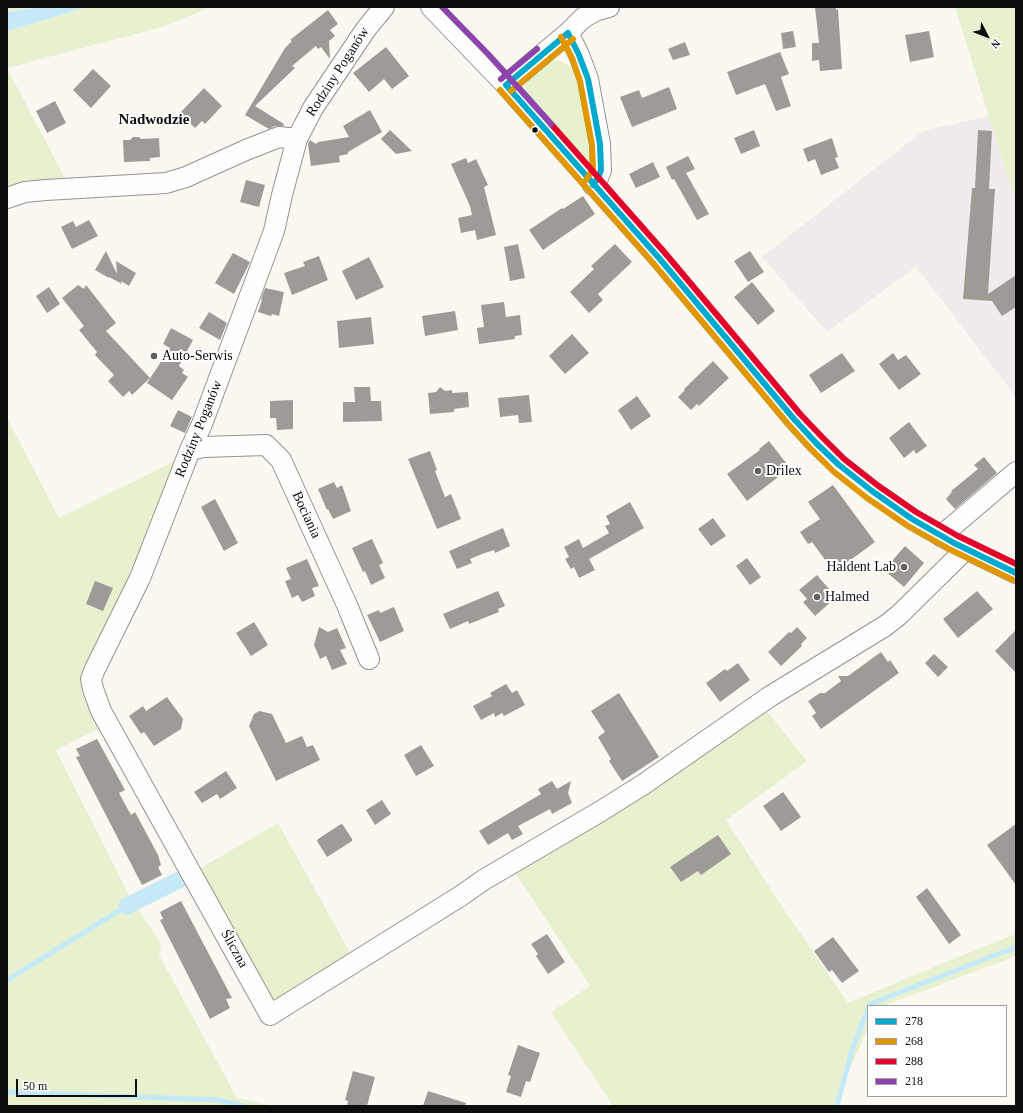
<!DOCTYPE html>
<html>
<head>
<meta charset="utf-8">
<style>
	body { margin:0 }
	#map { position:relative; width:1023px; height:1113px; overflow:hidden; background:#fbf8f1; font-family:Georgia,serif }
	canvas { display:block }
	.frame { position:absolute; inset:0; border:8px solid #0d0d0d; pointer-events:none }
	.legend { position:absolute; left:867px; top:1005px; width:140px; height:92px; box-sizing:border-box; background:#fff; border:1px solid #9e9e9e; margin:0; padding:5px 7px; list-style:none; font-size:12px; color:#0d0d0d }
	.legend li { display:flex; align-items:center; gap:8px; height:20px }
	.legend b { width:20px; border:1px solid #9e9e9e }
	.north { position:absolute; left:967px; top:16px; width:40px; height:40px; -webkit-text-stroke:3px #fff; paint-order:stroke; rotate:132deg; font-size:11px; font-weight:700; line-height:16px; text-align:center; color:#0d0d0d }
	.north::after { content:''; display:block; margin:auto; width:14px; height:18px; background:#0d0d0d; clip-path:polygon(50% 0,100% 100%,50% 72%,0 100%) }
	.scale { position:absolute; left:16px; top:1079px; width:121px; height:18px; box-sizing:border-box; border:2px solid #0d0d0d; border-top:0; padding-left:5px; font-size:12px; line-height:14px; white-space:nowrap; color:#0d0d0d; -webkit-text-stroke:3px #fff; paint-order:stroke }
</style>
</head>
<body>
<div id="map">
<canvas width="1023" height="1113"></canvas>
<div class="frame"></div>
<ul class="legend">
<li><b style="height:5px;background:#00a9ce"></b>278</li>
<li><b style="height:5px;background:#e09701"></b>268</li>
<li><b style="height:5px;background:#e4002b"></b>288</li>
<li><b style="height:5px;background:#8e44ad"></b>218</li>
</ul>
<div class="north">N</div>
<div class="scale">50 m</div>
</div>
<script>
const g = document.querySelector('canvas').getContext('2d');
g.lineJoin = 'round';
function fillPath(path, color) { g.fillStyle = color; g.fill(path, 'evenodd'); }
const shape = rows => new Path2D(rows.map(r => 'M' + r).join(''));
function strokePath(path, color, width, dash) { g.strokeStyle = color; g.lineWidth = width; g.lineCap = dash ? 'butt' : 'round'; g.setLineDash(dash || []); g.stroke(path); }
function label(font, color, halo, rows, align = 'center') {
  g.font = font + ' Georgia,serif'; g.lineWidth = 4; g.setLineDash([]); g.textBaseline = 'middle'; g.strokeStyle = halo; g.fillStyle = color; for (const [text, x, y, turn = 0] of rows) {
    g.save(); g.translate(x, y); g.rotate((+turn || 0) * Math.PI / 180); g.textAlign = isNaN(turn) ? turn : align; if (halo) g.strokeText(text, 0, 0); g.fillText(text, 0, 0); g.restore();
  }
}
const industrial = shape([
	[989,116,1012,191,1016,192,1016,397,916,267,827,332,762,257,923,131]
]);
const green = shape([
	[7,7,40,7,7,12],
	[88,7,211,7,162,27,7,68,7,31],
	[955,7,1016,7,1016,192,1012,191],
	[558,60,566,64,574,70,589,107,592,163,588,164,526,95,525,85,528,75,548,61],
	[7,68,66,180,7,193],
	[7,418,59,518,177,460,135,576,85,682,105,726,56,750,130,897,161,944,159,955,237,1098,274,1106,7,1106],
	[765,709,807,761,726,820,781,905,848,1003,946,962,1016,934,1016,956,883,1006,868,1006,868,1027,834,1106,613,1106,551,1012,590,986,512,868],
	[278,823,351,954,281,998,258,1010,187,876]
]);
const water = shape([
	[40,7,88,7,7,31,7,12]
]);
const stream = shape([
	[7,980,127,906],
	[869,1006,870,1004,1016,947],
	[7,1092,219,1100,243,1106],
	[837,1106,852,1050,868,1009]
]);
const canal = shape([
	[127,906,187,876]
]);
const building = shape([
	[815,7,836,7,836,10,838,9,842,69,820,71,819,60,812,61,812,43,819,43],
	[328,10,338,24,330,30,335,36,329,41,330,59,321,47,318,49,316,46,292,66,295,68,255,106,284,124,283,126,275,126,269,129,245,115,285,48,292,41,290,40],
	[793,31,796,47,783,49,781,33],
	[929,31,934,57,910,62,905,35],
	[685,42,690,55,673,60,668,49],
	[386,47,409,76,392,89,384,79,369,92,353,73],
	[780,52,789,74,781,77,791,106,776,111,765,84,736,95,727,72],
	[93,69,111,86,91,108,73,90],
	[669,87,677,109,632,127,620,97,639,90,642,98],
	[204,88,222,106,205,124,202,121,195,128,180,113],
	[55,101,66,123,47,133,36,111],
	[370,110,382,132,348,152,348,154,339,156,340,162,311,166,308,144,310,140,316,144,318,142,349,137,343,126],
	[390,130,412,151,396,154,381,139],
	[754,130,760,146,741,154,734,138],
	[978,130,992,131,989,189,995,189,988,294,1016,275,1016,307,1002,316,992,301,963,299,972,188,975,188],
	[133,137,139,137,141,139,159,138,160,157,150,158,150,161,124,162,123,140,130,140],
	[832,138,838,157,835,158,839,168,821,175,815,159,808,162,803,149],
	[688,156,695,169,686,173,709,214,697,220,674,179,672,180,666,167],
	[466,158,468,163,476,159,488,185,484,187,496,235,477,240,475,230,461,233,458,218,472,215,470,206,451,164],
	[653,162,660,177,636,188,629,174],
	[246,180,265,185,259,207,240,202],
	[583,196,595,214,543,250,529,230,562,208,563,209],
	[89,220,98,236,72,249,61,227,73,221,76,227],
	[518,244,525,278,510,281,504,247],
	[615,244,632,262,598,294,603,300,589,313,570,292,594,269,591,266],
	[106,251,117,274,116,261,136,273,129,286,121,281,122,284,109,277,109,278,95,270],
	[750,251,764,272,748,282,734,261],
	[233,253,250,262,234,294,215,283],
	[319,256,328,280,292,295,284,273,305,266,303,262],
	[369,257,384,287,356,300,342,271],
	[752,282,775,311,758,325,734,297],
	[78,285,84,289,86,285,116,323,106,331,150,378,132,395,129,391,123,397,108,381,114,375,95,355,97,352,79,330,84,326,62,298],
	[49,287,60,304,47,313,36,296],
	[265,288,284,292,279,316,272,314,271,316,258,312,262,300,261,299],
	[504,302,506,317,520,315,522,335,515,336,515,339,479,344,477,328,484,327,481,305],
	[455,311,458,330,425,336,422,316],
	[209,312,227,323,220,340,199,328],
	[371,317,374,344,339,348,337,321],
	[171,328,193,340,179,366,184,370,182,373,188,377,172,400,147,383,170,348,163,344],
	[572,334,589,353,565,374,549,356],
	[842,353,855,371,821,393,809,375],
	[893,353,898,360,906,355,921,374,899,390,879,364],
	[713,361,729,378,699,406,697,404,691,410,678,397,685,390,684,389],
	[354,387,370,387,371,401,381,401,382,421,343,422,343,402,355,402],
	[440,387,445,391,452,390,452,393,468,392,469,407,454,409,454,412,430,414,428,393,436,392],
	[529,395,532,422,519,423,518,415,500,417,498,398],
	[637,396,651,416,631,430,618,410],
	[293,400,293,429,277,430,276,418,270,418,270,401],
	[178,410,192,417,185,433,170,426],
	[909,422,927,446,916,454,914,450,904,458,889,438],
	[769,441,790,468,747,501,727,474,760,450,759,449],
	[430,451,437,470,435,471,445,497,451,494,461,519,437,529,408,459],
	[984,457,997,473,955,509,946,499,952,492,951,491,978,469,974,465],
	[334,482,337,488,342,485,351,511,333,519,328,509,327,510,318,489],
	[833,485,875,542,834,572,812,542,808,544,800,532,820,519,808,502],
	[215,499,238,543,224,551,201,507],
	[630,502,644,528,589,559,595,570,579,578,574,567,571,569,565,559,569,557,564,547,579,539,583,548,609,533,605,526,610,524,606,516],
	[713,518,726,536,711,546,698,529],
	[503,528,510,546,495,553,494,550,482,554,470,559,472,563,457,569,449,551],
	[372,539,383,563,379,565,385,578,371,585,365,571,363,572,352,548],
	[905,546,924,563,904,587,884,570],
	[747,558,761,577,750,585,736,566],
	[307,559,319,586,312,588,315,596,302,602,298,595,292,598,285,581,291,579,286,568],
	[817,575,829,589,828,596,833,600,815,616,803,602,807,599,799,590],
	[95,581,113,588,103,611,86,604],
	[498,591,505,606,498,609,499,612,469,624,468,621,450,629,443,614],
	[977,591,993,609,958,638,943,619],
	[394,607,404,631,380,642,367,615,379,610,380,613],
	[254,622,268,645,251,656,236,633],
	[319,627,328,632,337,628,346,648,340,650,347,664,332,670,326,656,320,659,314,645],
	[797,627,807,638,801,644,802,646,781,666,768,652,789,632,791,633],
	[1016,630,1016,673,995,651],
	[881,652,888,662,890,660,899,673,821,729,812,716,816,713,808,701,820,693,825,693,841,681,838,676,848,676],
	[934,654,948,667,938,677,925,663],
	[738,663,750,680,720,702,706,683,725,669,727,671],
	[506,684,512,693,517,690,525,705,504,716,502,713,495,717,494,713,481,720,473,706,492,696,490,693],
	[619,693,659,757,622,781,609,761,611,759,598,737,605,732,591,711],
	[167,697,183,719,181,729,154,746,144,732,141,734,129,716,143,706,146,711],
	[259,711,272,714,286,743,302,736,307,747,313,745,320,760,276,781,249,726,254,714],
	[97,739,125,790,119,793,131,815,135,812,158,855,161,865,158,867,162,875,142,885,76,757,80,756,76,749],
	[421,745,434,766,416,776,404,755],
	[226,771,237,788,220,799,217,794,202,803,194,792],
	[552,781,557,789,571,781,568,793,572,803,552,814,550,809,518,826,523,834,512,840,508,833,488,845,479,831,541,794,538,789],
	[783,792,801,817,781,831,763,806],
	[382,800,391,814,375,825,366,810],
	[341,824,343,825,352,839,352,841,327,857,317,841,318,839],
	[1016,824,1016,885,987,845],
	[718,835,731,854,701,875,698,871,681,882,670,867],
	[927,888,961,935,949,944,916,897],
	[181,901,232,998,226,999,230,1008,210,1019,160,920,163,919,160,912],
	[547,934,565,962,548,974,536,956,538,954,531,944],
	[833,937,859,971,842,983,832,970,829,972,814,951],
	[518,1045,540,1053,530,1082,526,1081,521,1097,506,1092,511,1076,508,1075],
	[353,1071,375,1077,367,1106,347,1106,348,1101,345,1100],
	[428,1091,466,1103,465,1106,423,1106]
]);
const minor = shape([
	[384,7,366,29,313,108,297,139,282,195,274,231,202,424,190,450,140,578,95,669,91,679,93,689,101,711,270,1015,459,897,485,879,601,811,644,784,769,697,885,626,899,615,966,549],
	[431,7,506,85,659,258,794,419,816,443,839,465,872,491,912,519,954,543,1016,573],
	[568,33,579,55,588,79,600,144,601,170,598,178,593,185],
	[506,85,568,33,583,18,595,11,609,7],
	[7,198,25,192,46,190,166,183,186,177,246,150,279,137,297,139],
	[190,450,203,447,266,445,281,460,347,605,369,659],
	[941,536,1016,472]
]);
const bus1 = shape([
	[568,33,579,55,588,79,600,144,601,170,598,178,593,185],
	[506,85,659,258,794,419,816,443,839,465,872,491,912,519,954,543,1016,573],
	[506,85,568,33]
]);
const bus2 = shape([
	[561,37,572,58,580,81,592,145,593,169,586,180],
	[500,90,653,263,788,424,810,448,833,471,867,498,908,526,951,550,1013,580],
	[511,91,573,39]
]);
const bus3 = shape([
	[551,124,665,253,800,414,822,437,844,459,877,485,916,512,958,536,1016,564]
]);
const bus4 = shape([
	[442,7,488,54,551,124],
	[501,79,537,49]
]);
const markers = [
	[535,130,3.5,"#0d0d0d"],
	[154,356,4,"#605f5d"],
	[758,471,4,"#605f5d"],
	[904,567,4,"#605f5d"],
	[817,597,4,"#605f5d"]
];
const streetNames = [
	["Rodziny Poganów",338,72,-57],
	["Rodziny Poganów",199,429,-68],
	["Bociania",306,515,65],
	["Śliczna",234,949,61]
];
const poiNames = [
	["Auto-Serwis",162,356],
	["Drilex",766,471],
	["Haldent Lab",896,567,"right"],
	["Halmed",825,597]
];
const neighbourhoodNames = [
	["Nadwodzie",154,120]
];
fillPath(industrial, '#f2ebee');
fillPath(green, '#e7f1d0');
fillPath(water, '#c6e9f7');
strokePath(stream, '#c6e9f7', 5);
strokePath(canal, '#c6e9f7', 17);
fillPath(building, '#9e9b97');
strokePath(minor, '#949390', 22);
strokePath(minor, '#fefefd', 20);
strokePath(bus1, '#00a9ce', 6);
strokePath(bus2, '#e09701', 6);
strokePath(bus3, '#e4002b', 6);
strokePath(bus4, '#8e44ad', 6);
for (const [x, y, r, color] of markers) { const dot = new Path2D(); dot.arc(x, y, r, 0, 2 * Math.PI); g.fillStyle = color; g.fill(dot); strokePath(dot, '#fff', 1.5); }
label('14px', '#0d0d0d', '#fff', streetNames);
label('14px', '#0d0d0d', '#fff', poiNames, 'left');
label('bold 15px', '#0d0d0d', '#fff', neighbourhoodNames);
</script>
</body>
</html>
